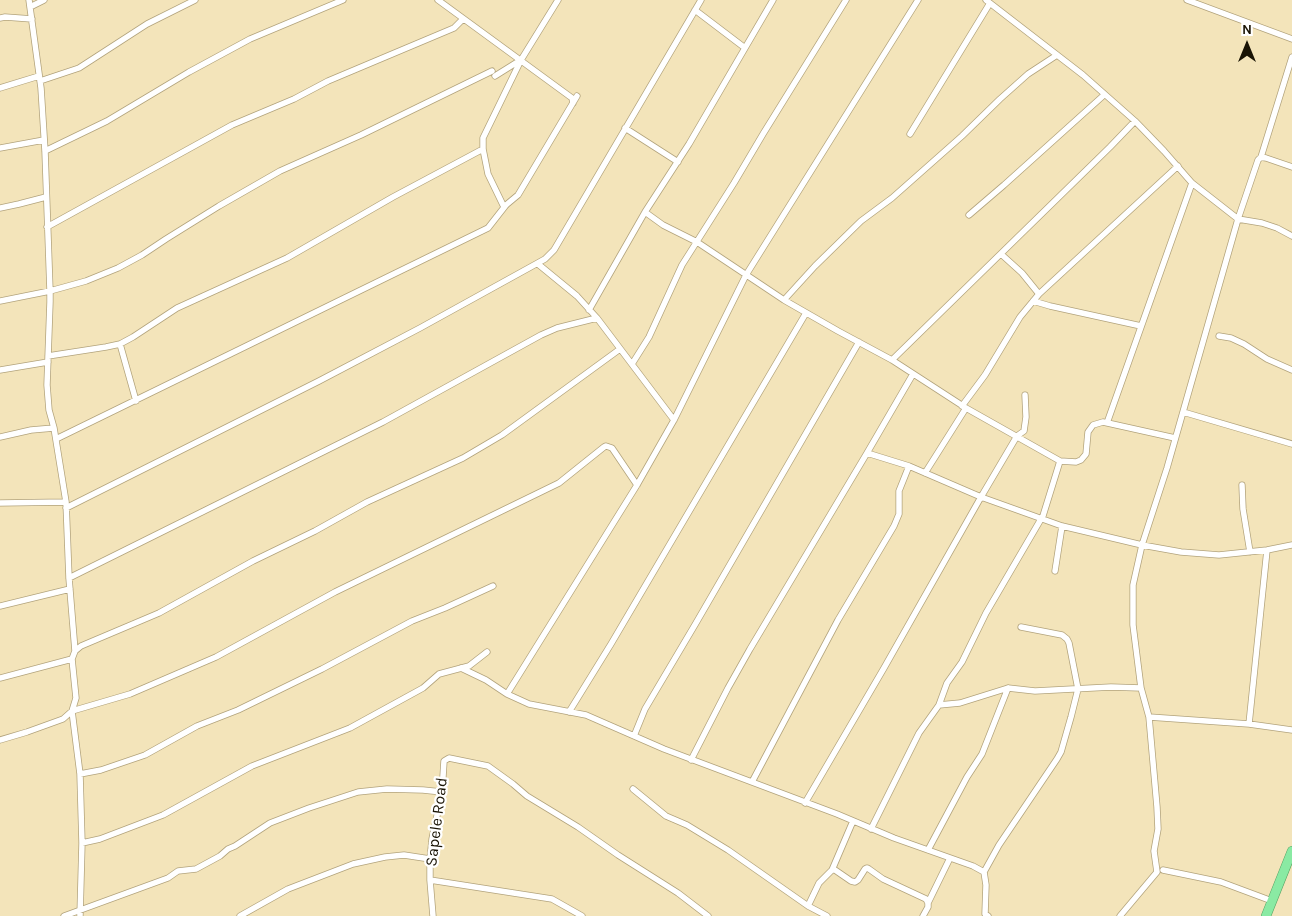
<!DOCTYPE html>
<html>
<head>
<meta charset="utf-8">
<style>
	body { margin:0 }
	#map { position:relative; width:1292px; height:916px; overflow:hidden; background:#f3e4ba; font-family:Karla,sans-serif }
	canvas { display:block }
	.north { position:absolute; left:1222px; top:20px; width:50px; height:50px; -webkit-text-stroke:4px #fff; paint-order:stroke; rotate:0deg; font-size:14px; font-weight:700; line-height:20px; text-align:center; color:#1a1405 }
	.north::after { content:''; display:block; margin:auto; width:18px; height:22px; background:#1a1405; clip-path:polygon(50% 0,100% 100%,50% 72%,0 100%) }
</style>
</head>
<body>
<div id="map">
<canvas width="1292" height="916"></canvas>
<div class="north">N</div>
</div>
<script>
const g = document.querySelector('canvas').getContext('2d');
g.lineJoin = 'round';
const shape = rows => new Path2D(rows.map(r => 'M' + r).join(''));
function strokePath(path, color, width, dash) { g.strokeStyle = color; g.lineWidth = width; g.lineCap = dash ? 'butt' : 'round'; g.setLineDash(dash || []); g.stroke(path); }
function label(font, color, halo, rows, align = 'center') {
  g.font = font + ' Karla,sans-serif'; g.lineWidth = 4.5; g.setLineDash([]); g.textBaseline = 'middle'; g.strokeStyle = halo; g.fillStyle = color; for (const [text, x, y, turn = 0] of rows) {
    g.save(); g.translate(x, y); g.rotate((+turn || 0) * Math.PI / 180); g.textAlign = isNaN(turn) ? turn : align; if (halo) g.strokeText(text, 0, 0); g.fillText(text, 0, 0); g.restore();
  }
}
const minor = shape([
	[438,0,572,98,573,103],
	[986,0,1083,75,1135,121,1164,151,1192,183,1238,219,1262,223,1277,228,1292,236],
	[1187,0,1292,39],
	[30,7,44,0],
	[696,9,695,10,745,48],
	[0,18,5,17,32,19],
	[495,76,519,61],
	[40,81,79,68,147,24,195,0],
	[0,88,39,76],
	[625,128,678,162],
	[910,134,990,3],
	[0,148,44,140],
	[45,151,107,121,189,72,250,39,343,0],
	[1261,157,1266,158,1292,167],
	[506,205,503,205,488,174,483,149,483,138,521,60,558,0],
	[0,208,19,204,46,197],
	[645,212,689,144,773,0],
	[969,215,1004,185,1104,95],
	[47,227,232,125,294,99,328,81,454,28,463,19],
	[1001,254,1022,273,1039,294],
	[538,264,577,296,597,318,674,420],
	[784,300,815,266,861,221,892,198,962,136,1000,99,1028,74,1057,55],
	[0,301,50,291,45,151,41,88,29,0],
	[1033,301,1050,306,1141,326],
	[589,310,645,212,663,225,697,242,784,300,838,331,892,360,966,408,1060,461,1076,462,1081,460,1086,454,1088,432,1093,425,1103,422,1175,438],
	[1219,336,1231,338,1244,344,1267,359,1292,370],
	[120,344,136,401],
	[48,356,106,347,120,344,133,337,177,308,287,258,393,197,483,149],
	[892,360,1110,147,1135,121],
	[632,364,649,337,682,265,734,183,763,134,846,0],
	[0,370,48,362],
	[962,406,985,375,1020,317,1039,294,1178,166],
	[1183,412,1292,444],
	[1107,423,1192,183],
	[0,437,31,430,54,428],
	[56,439,488,228,506,205,518,195,577,96],
	[867,453,913,374],
	[925,473,966,408],
	[1242,485,1243,509,1250,552],
	[0,503,66,502],
	[66,508,319,381,420,328,545,259,554,250,701,0],
	[1042,519,1060,461],
	[1055,571,1062,526],
	[69,578,383,422,541,335,557,328,597,318],
	[0,606,70,589],
	[75,651,69,578,66,502,54,428,49,410,47,385,50,302,50,291,86,281,118,268,142,255,166,239,219,206,280,171,361,135,492,71],
	[72,659,76,698,72,711,80,774,82,843,80,916],
	[461,668,486,680,507,694,529,704,586,715,664,749,837,814,894,838,973,866,984,872,986,885,985,914,988,916],
	[0,678,72,659,75,651,81,646,159,613,253,561,315,531,367,502,463,458,502,435,620,349],
	[1008,688,1035,691,1111,687,1141,688],
	[507,694,637,485,674,420,746,275,918,0],
	[939,705,947,683,962,662,986,613,1041,519],
	[569,712,611,644,806,313],
	[1149,717,1141,688,1133,625,1133,585,1142,545,1167,468,1238,219,1258,160,1261,157,1292,57],
	[1249,724,1267,550],
	[634,736,645,709,696,623,859,342],
	[0,740,27,732,63,719,72,711,130,694,216,657,335,592,559,483,604,447,606,446,612,448,637,485],
	[691,760,728,688,750,649,867,453,909,466,981,497,1017,436,1024,431,1026,417,1025,395],
	[80,774,101,770,145,755,197,726,238,710,322,669,412,621,445,608,493,586],
	[752,782,838,620,894,526,899,514,899,491,909,466],
	[633,789,666,816,687,825,728,850,808,906,827,916],
	[805,803,884,668,981,497,1062,526,1142,545,1181,552,1219,555,1267,550,1292,545],
	[871,829,919,733,939,705,960,703,1008,688,982,754,967,777,928,850],
	[82,843,100,839,163,815,252,766,350,728,423,688,439,674,469,666,487,652],
	[832,870,853,821],
	[1163,870,1221,882,1272,901],
	[984,872,999,845,1057,759,1061,752,1071,717,1078,689,1069,643,1067,639,1062,635,1021,627],
	[430,880,552,899,582,916],
	[928,903,950,858],
	[808,906,819,883,832,870,835,870,851,881,855,882,858,880,865,869,867,868,869,869,883,879,926,899,928,903,928,907,923,916],
	[64,916,168,878,178,871,196,869,220,856,228,849,235,846,270,823,309,808,358,792,387,789,423,790,442,792],
	[240,916,288,889,353,864,385,857,404,855,430,859],
	[433,916,430,880,430,859,432,839,442,792,444,761,449,758,488,766,513,784,527,796,578,827,618,855,678,893,708,916],
	[1120,916,1157,872,1154,851,1158,829,1157,807,1149,717,1249,724,1292,730]
]);
const trunk = shape([
	[1266,916,1292,851]
]);
const streetNames = [
	["Sapele Road",437,822,-83]
];
strokePath(minor, '#b2a37c', 7);
strokePath(trunk, '#4f9c5d', 10);
strokePath(minor, '#fff', 5.5);
strokePath(trunk, '#8aeaa3', 9);
label('16px', '#1a1405', '#fff', streetNames);
</script>
</body>
</html>
